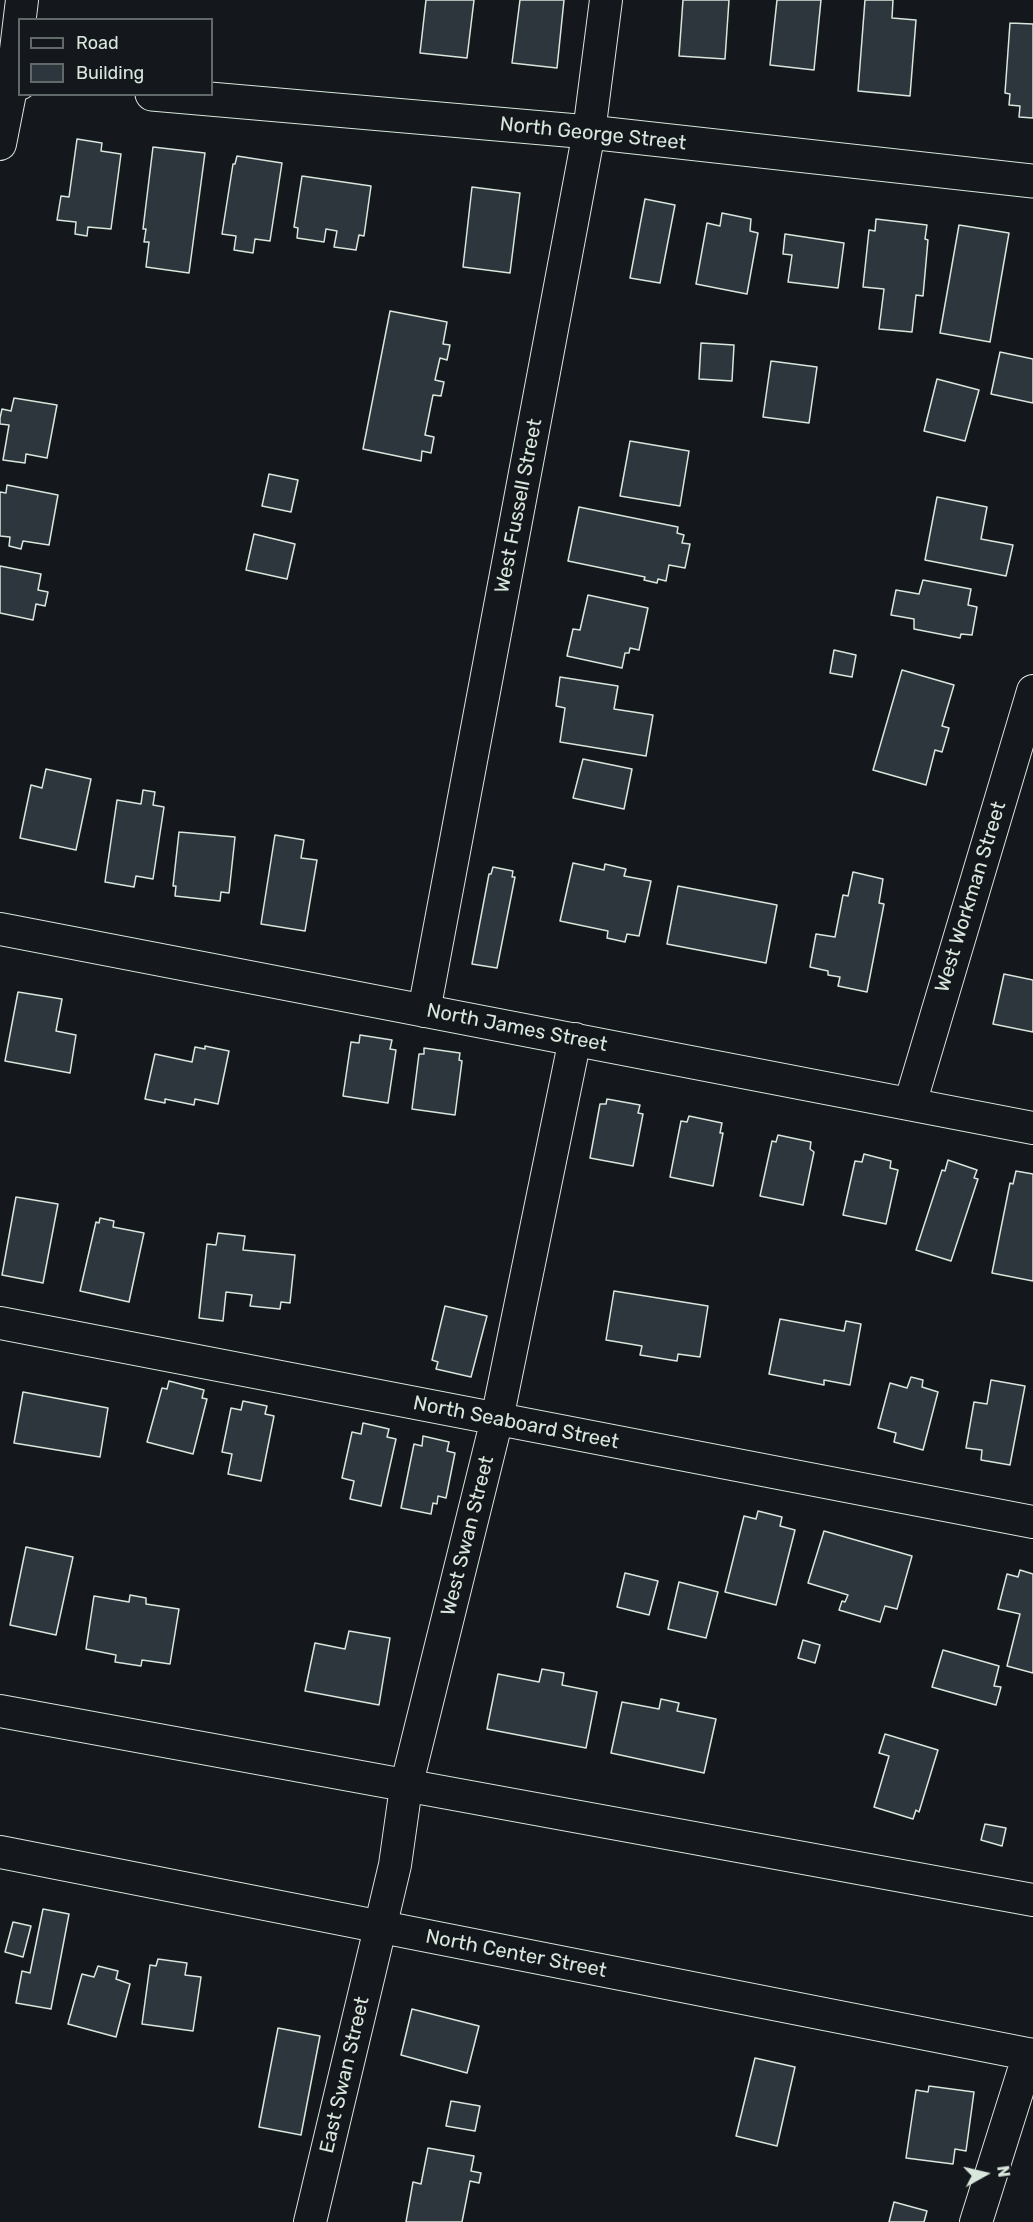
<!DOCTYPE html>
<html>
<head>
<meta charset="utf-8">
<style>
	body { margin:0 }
	#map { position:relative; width:1033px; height:2222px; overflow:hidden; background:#14181c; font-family:Rubik,sans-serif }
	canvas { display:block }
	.legend { position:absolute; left:18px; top:18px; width:195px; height:78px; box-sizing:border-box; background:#14181c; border:2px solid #626a69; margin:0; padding:8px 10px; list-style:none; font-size:18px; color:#d8e6dc }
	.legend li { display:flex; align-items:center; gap:12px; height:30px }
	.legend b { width:30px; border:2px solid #626a69 }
	.north { position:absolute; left:955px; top:2144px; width:60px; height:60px; -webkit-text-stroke:4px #14181c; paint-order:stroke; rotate:82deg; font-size:16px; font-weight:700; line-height:24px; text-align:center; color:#d8e6dc }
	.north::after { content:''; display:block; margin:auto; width:21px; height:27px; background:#d8e6dc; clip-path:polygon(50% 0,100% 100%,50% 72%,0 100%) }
</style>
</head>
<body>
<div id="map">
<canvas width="1033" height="2222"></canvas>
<ul class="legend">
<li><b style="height:8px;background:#14181c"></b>Road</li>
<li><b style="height:16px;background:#2c363c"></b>Building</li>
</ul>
<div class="north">N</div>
</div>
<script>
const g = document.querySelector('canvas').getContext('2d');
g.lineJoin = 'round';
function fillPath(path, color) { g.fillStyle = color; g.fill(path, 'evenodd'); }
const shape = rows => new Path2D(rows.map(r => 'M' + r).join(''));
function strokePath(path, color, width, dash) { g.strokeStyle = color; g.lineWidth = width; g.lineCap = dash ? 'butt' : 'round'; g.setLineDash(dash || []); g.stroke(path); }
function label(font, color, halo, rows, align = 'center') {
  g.font = font + ' Rubik,sans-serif'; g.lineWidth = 4.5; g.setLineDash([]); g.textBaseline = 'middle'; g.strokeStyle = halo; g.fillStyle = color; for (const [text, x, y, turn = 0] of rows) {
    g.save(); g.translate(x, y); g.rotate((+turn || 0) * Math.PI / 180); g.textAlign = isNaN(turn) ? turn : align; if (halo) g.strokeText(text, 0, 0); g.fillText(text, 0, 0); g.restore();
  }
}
const building = shape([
	[426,0,474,0,467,58,420,53,426,0],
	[520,0,564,0,557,68,512,63,520,0],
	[683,0,729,0,725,59,679,56,683,0],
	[777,0,821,0,814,70,770,65,777,0],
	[865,0,893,0,892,18,916,20,910,96,858,91,865,0],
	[1010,23,1033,24,1033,118,1019,117,1020,106,1009,105,1010,94,1005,93,1010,23],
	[77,139,102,143,101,151,121,154,111,229,88,227,87,236,75,234,76,222,57,220,61,196,69,197,77,139],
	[153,147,205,153,189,273,146,267,149,242,144,242,146,229,143,229,153,147],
	[237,156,282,163,270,241,255,239,253,253,234,250,236,236,222,234,233,164,235,164,237,156],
	[302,176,371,186,364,236,359,235,356,250,334,247,337,231,326,229,324,242,297,238,298,228,294,227,302,176],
	[472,187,520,193,510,273,463,267,472,187],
	[645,199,675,205,660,283,630,278,645,199],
	[722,213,751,219,750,231,758,233,747,294,696,284,707,223,720,226,722,213],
	[876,219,927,225,925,239,928,240,923,296,916,295,912,332,879,329,884,289,863,287,869,230,875,231,876,219],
	[959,225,1009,233,990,342,940,333,959,225],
	[785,234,844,243,838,288,788,282,792,255,783,254,785,234],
	[390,311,447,322,443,344,450,345,447,360,440,358,435,380,444,382,441,396,433,395,425,435,434,437,431,453,422,451,421,461,363,449,390,311],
	[701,343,734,345,732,381,699,379,701,343],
	[1000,352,1033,359,1033,403,991,394,1000,352],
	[771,361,817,367,809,423,763,417,771,361],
	[937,379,979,390,965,441,924,431,937,379],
	[14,398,57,405,47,458,26,454,25,463,3,460,9,425,0,424,0,418,2,409,11,411,14,398],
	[630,441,689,451,680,506,620,496,630,441],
	[269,474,298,480,291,512,262,506,269,474],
	[7,485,58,495,49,545,23,541,21,549,9,546,10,537,0,536,0,492,6,493,7,485],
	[937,497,987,507,981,539,1013,545,1006,576,925,560,937,497],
	[579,507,678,527,677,533,684,535,682,543,690,544,685,568,669,565,666,581,658,579,657,583,644,580,645,577,568,561,579,507],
	[254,534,295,544,287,579,246,570,254,534],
	[0,566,41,574,38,590,48,592,45,606,36,604,33,620,0,613,0,566],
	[923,580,971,589,968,605,977,607,972,635,961,634,960,638,914,629,914,619,891,615,896,590,919,594,923,580],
	[588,595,648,608,639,650,630,648,629,653,625,653,622,668,567,656,573,629,580,630,588,595],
	[834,650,856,655,852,677,830,673,834,650],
	[902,670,954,685,942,726,949,728,942,752,935,750,926,785,873,770,902,670],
	[560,677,618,686,614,709,653,715,646,756,560,742,565,708,556,706,560,677],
	[583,759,632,769,624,809,573,798,583,759],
	[46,769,91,779,76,850,20,838,31,785,42,788,46,769],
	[143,790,155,792,153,805,164,807,153,879,136,876,134,887,105,882,117,800,141,804,143,790],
	[179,832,235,837,229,893,221,892,220,901,175,896,176,886,173,886,179,832],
	[275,835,304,840,301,858,317,860,305,931,261,924,275,835],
	[573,863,604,870,605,864,626,869,624,876,651,881,639,936,627,934,625,942,607,938,608,931,560,921,573,863],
	[493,867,513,871,512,877,515,877,497,968,472,964,489,874,491,874,493,867],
	[853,872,883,879,879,903,884,904,867,992,838,986,840,977,828,975,828,971,810,967,816,934,835,937,843,895,848,896,853,872],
	[678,886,777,905,766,963,667,944,678,886],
	[1004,974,1033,980,1033,1032,993,1024,1004,974],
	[18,992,62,999,56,1031,76,1035,70,1073,5,1061,18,992],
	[360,1035,392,1040,390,1049,396,1050,388,1103,343,1096,351,1042,359,1043,360,1035],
	[205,1046,229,1051,218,1104,195,1099,194,1105,165,1099,165,1103,145,1099,155,1054,192,1062,195,1047,205,1049,205,1046],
	[424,1048,460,1053,459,1060,462,1061,455,1115,412,1109,419,1054,424,1054,424,1048],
	[607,1099,640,1105,638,1113,643,1114,633,1166,590,1158,600,1104,606,1104,607,1099],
	[689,1116,722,1123,720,1133,723,1133,713,1186,670,1177,681,1121,687,1122,689,1116],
	[778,1135,811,1142,810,1149,814,1152,803,1205,760,1196,772,1141,776,1142,778,1135],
	[864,1154,891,1161,890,1168,898,1170,886,1224,843,1215,855,1161,862,1162,864,1154],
	[948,1160,977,1170,974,1178,978,1179,977,1182,951,1261,916,1250,942,1170,945,1171,948,1160],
	[1016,1171,1033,1174,1033,1281,992,1273,1010,1183,1013,1184,1016,1171],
	[16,1197,58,1204,43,1283,2,1275,16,1197],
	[100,1218,114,1221,113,1227,144,1233,129,1302,80,1291,96,1222,99,1223,100,1218],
	[218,1233,245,1236,243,1250,295,1255,290,1303,281,1302,280,1309,250,1306,252,1295,226,1292,223,1321,199,1318,207,1244,216,1245,218,1233],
	[614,1291,708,1306,700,1357,678,1354,677,1361,640,1355,642,1346,606,1340,614,1291],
	[445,1306,487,1316,471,1377,436,1369,438,1362,432,1360,445,1306],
	[780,1319,844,1331,846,1321,861,1324,850,1385,824,1380,824,1385,769,1374,780,1319],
	[911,1377,923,1380,922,1387,938,1392,923,1450,894,1442,896,1433,878,1428,890,1383,907,1388,911,1377],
	[991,1380,1025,1386,1010,1465,981,1460,982,1450,966,1448,974,1402,987,1404,991,1380],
	[169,1381,204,1390,202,1398,207,1399,193,1454,147,1442,162,1388,167,1389,169,1381],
	[23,1392,108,1408,100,1457,14,1443,23,1392],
	[243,1401,267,1406,265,1414,274,1416,261,1481,228,1474,232,1454,222,1452,231,1408,241,1410,243,1401],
	[363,1423,389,1429,387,1437,396,1439,381,1506,350,1499,354,1481,342,1478,352,1432,361,1434,363,1423],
	[423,1436,449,1442,447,1451,455,1453,446,1498,438,1496,437,1504,433,1503,431,1514,401,1508,414,1444,422,1446,423,1436],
	[758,1511,782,1517,780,1526,795,1530,776,1605,725,1592,744,1516,756,1519,758,1511],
	[824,1531,912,1556,897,1609,885,1606,880,1622,839,1610,842,1601,845,1602,848,1595,808,1583,824,1531],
	[26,1547,73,1557,56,1635,10,1625,26,1547],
	[1020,1570,1033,1574,1033,1673,1007,1666,1020,1614,998,1609,1007,1574,1018,1577,1020,1570],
	[625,1573,658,1581,649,1615,617,1607,625,1573],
	[679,1582,718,1592,706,1638,668,1629,679,1582],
	[130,1595,146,1598,146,1604,179,1609,170,1664,142,1660,141,1666,115,1662,116,1655,86,1649,94,1596,129,1602,130,1595],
	[349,1631,390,1638,379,1705,305,1691,315,1643,345,1649,349,1631],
	[803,1640,820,1645,815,1663,798,1658,803,1640],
	[943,1650,999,1666,994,1686,1001,1687,996,1705,932,1687,943,1650],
	[542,1669,564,1673,562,1685,597,1692,586,1748,487,1729,498,1674,539,1682,542,1669],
	[661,1699,679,1703,677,1711,716,1719,704,1773,611,1753,622,1702,659,1709,661,1699],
	[885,1734,938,1750,919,1812,916,1810,913,1819,874,1807,889,1756,879,1753,885,1734],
	[985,1824,1006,1828,1002,1846,981,1840,985,1824],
	[43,1909,69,1914,51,2009,16,2003,22,1971,30,1973,43,1909],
	[13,1922,31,1926,23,1957,5,1952,13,1922],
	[158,1959,187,1963,185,1975,201,1977,193,2031,142,2024,150,1965,156,1966,158,1959],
	[98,1966,118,1971,116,1979,130,1984,116,2037,68,2024,82,1974,94,1977,98,1966],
	[412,2009,479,2026,467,2073,401,2055,412,2009],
	[278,2028,320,2036,301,2135,259,2127,278,2028],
	[755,2058,795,2067,777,2146,736,2136,755,2058],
	[929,2086,974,2092,966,2151,955,2149,953,2164,906,2158,916,2090,928,2092,929,2086],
	[451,2101,480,2106,475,2131,446,2126,451,2101],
	[428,2148,474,2156,471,2171,481,2173,479,2183,470,2181,462,2222,406,2222,413,2182,421,2184,428,2148],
	[894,2202,927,2211,924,2222,889,2222,894,2202]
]);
const minor = shape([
	[0,144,12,83,22,0],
	[0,929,1033,1128],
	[424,1011,589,132,606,0],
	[910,1104,1033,691],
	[0,1323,1033,1522],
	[0,1711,1033,1900],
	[0,1852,1033,2055],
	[310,2222,395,1865,406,1787,497,1419,575,1039],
	[976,2222,1029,2054]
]);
const secondary = shape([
	[0,82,20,83],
	[152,94,589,132,1033,181]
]);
const streetNames = [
	["North George Street",593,134,6],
	["West Fussell Street",519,506,-79],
	["West Workman Street",971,897,-73],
	["North James Street",517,1028,11],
	["North Seaboard Street",516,1423,11],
	["West Swan Street",468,1536,-76],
	["North Center Street",516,1954,11],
	["East Swan Street",345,2075,-77]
];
fillPath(building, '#2c363c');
strokePath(building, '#d8e6dc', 1.5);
strokePath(minor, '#d8e6dc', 34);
strokePath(secondary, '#d8e6dc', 35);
strokePath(minor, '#14181c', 32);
strokePath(secondary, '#14181c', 33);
label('20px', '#d8e6dc', '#14181c', streetNames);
</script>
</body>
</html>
